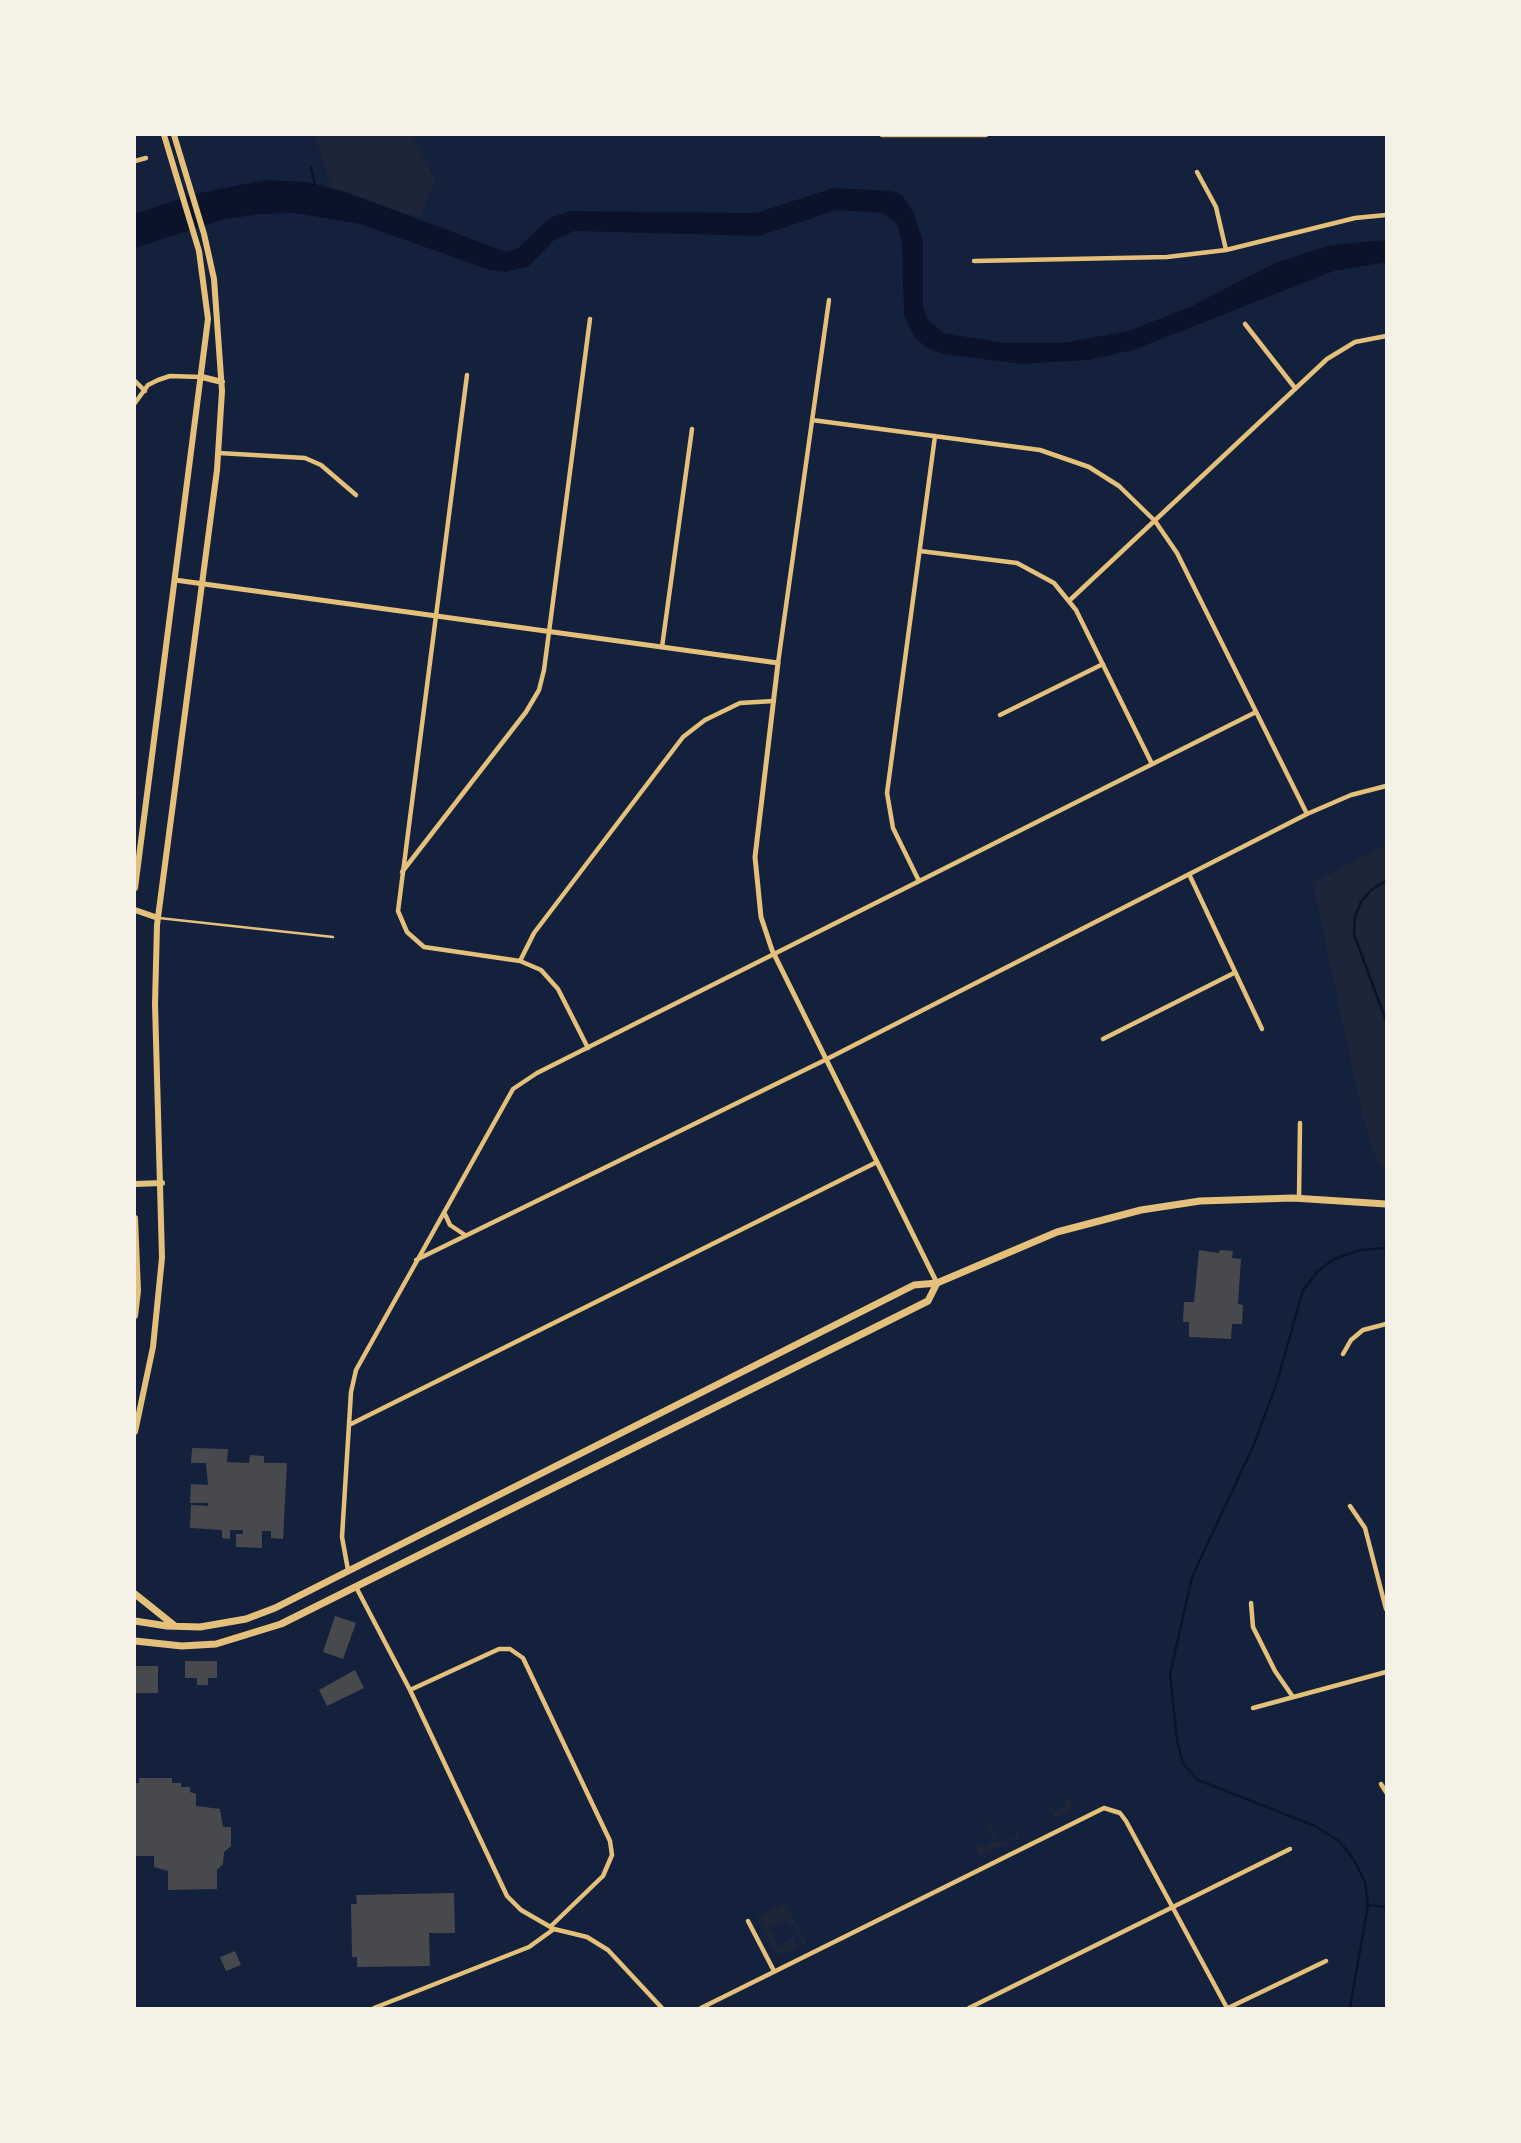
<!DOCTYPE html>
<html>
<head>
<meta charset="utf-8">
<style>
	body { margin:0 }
	#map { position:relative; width:1521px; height:2143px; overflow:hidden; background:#14213d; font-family:Manrope,sans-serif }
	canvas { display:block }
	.frame { position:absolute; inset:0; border:136px solid #f6f1e7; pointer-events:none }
</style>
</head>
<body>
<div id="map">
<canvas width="1521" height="2143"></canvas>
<div class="frame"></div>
</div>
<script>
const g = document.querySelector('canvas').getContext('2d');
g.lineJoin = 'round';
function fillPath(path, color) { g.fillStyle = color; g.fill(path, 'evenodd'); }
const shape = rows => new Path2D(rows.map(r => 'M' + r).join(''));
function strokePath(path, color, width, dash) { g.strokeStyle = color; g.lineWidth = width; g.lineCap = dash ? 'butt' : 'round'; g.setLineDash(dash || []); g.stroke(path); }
const green = shape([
	[315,135,413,135,435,180,420,217,333,194],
	[1386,844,1386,1172,1372,1150,1361,1109,1313,883],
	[1070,1798,1075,1809,1055,1819,1048,1804,1055,1811,1065,1806,1064,1802],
	[989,1820,997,1842,1003,1843,1016,1836,1016,1828,1020,1837,980,1856,975,1846,981,1843,984,1847,994,1841,987,1827],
	[785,1903,806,1943,803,1945,793,1922,789,1924,786,1920,769,1928,779,1947,793,1936,798,1948,783,1955,774,1951,757,1917]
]);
const water = shape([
	[266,180,307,182,346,192,506,252,518,248,550,218,570,211,756,213,833,188,893,191,902,195,913,212,923,241,923,307,928,320,943,333,1004,343,1063,343,1128,331,1190,307,1275,263,1331,245,1386,240,1386,262,1334,271,1133,350,1088,360,1022,364,944,354,929,349,915,338,904,316,902,243,897,223,883,213,836,210,759,236,574,231,554,240,529,266,506,272,490,270,360,224,295,213,258,214,222,220,135,248,135,214,194,194]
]);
const stream = shape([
	[311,167,315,185],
	[1386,881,1371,890,1361,902,1355,917,1354,934,1386,1021],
	[1386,1248,1360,1250,1334,1259,1317,1272,1303,1290,1277,1382,1255,1442,1192,1577,1170,1674,1177,1740,1183,1764,1198,1780,1315,1826,1339,1841,1354,1860,1365,1882,1368,1905,1386,1907],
	[1350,2008,1368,1905]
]);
const building = shape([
	[1199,1250,1219,1253,1220,1250,1233,1251,1232,1258,1241,1259,1238,1304,1243,1305,1242,1324,1232,1324,1231,1339,1189,1337,1189,1322,1183,1322,1184,1302,1194,1302],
	[192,1448,228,1449,227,1462,249,1463,250,1455,264,1456,264,1463,287,1463,283,1539,271,1538,271,1531,262,1531,262,1548,236,1547,236,1534,243,1534,243,1530,230,1530,230,1539,222,1538,222,1530,190,1528,191,1505,208,1506,208,1503,190,1503,191,1484,208,1485,206,1463,191,1463],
	[335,1616,356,1623,343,1659,323,1652],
	[185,1661,217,1661,217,1678,208,1678,208,1685,197,1685,197,1678,185,1678],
	[135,1666,158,1666,158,1693,135,1693],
	[355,1670,364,1688,327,1706,319,1690],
	[139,1778,172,1778,172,1783,181,1783,181,1787,190,1787,190,1792,196,1794,196,1806,220,1809,223,1827,231,1827,231,1846,224,1852,223,1864,217,1870,217,1889,168,1890,168,1871,154,1867,154,1856,135,1856,135,1783,139,1783],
	[454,1893,455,1933,429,1933,430,1966,357,1967,357,1957,352,1957,351,1904,357,1904,356,1895],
	[235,1951,241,1965,226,1971,220,1957]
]);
const service = shape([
	[159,918,333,937]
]);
const minor = shape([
	[882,135,986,135],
	[135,161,146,158],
	[1197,172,1216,207,1226,250],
	[974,261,1167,257,1226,250,1355,218,1386,215],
	[1245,324,1295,388],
	[467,375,398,911,407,932,424,947,520,961,541,970,558,989,588,1048],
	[135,381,145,391],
	[135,403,148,385,158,380,170,376,201,377],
	[812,420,1040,450,1089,467,1119,486,1155,521,1177,553,1307,814],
	[219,453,305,458,321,465,356,495],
	[920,551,1017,563,1054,583,1076,610,1152,764],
	[1070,600,1327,359,1355,342,1386,336],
	[662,647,692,429],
	[778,663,829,300],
	[1000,715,1103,664],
	[402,872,526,712,539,690,544,670,590,319],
	[1189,874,1262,1029],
	[919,881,893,828,887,793,935,436],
	[520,961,534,933,683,737,705,720,740,703,774,701],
	[1103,1039,1234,973],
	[1299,1198,1300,1123],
	[444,1212,450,1225,465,1235],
	[416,1260,823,1061,1307,814,1351,795,1386,786],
	[1343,1354,1351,1340,1363,1330,1386,1324],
	[349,1425,877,1162],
	[1350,1506,1365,1528,1386,1609],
	[348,1570,342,1537,351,1392,356,1370,513,1089,537,1073,1256,712],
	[356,1587,410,1690,507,1896,521,1910,554,1929,587,1937,608,1950,662,2008],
	[1251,1603,1253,1627,1275,1671,1293,1697],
	[410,1690,499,1649,510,1649,523,1658,610,1841,612,1855,603,1876,550,1927],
	[1253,1708,1386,1672],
	[1381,1784,1386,1792],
	[748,1921,774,1971],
	[374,2008,529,1947,554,1929],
	[701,2008,1104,1808,1120,1813,1126,1821,1227,2008],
	[969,2008,1290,1849],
	[1228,2008,1326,1961]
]);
const tertiary = shape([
	[175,580,778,663,755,857,761,917,772,950,937,1283]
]);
const secondary = shape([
	[202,377,222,382],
	[135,888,208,319,199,251,164,135],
	[135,910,158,918],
	[135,1184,162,1183],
	[135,1218,138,1291,135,1316],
	[135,1432,153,1347,162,1258,155,1004,157,925,217,470,222,391,214,279,204,234,174,135]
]);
const primary = shape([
	[135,1594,175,1626],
	[135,1621,167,1626,200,1627,246,1619,275,1608,914,1285,937,1283,1057,1232,1141,1210,1200,1201,1293,1198,1386,1204],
	[135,1641,182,1646,216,1644,281,1624,928,1301,937,1283]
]);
fillPath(green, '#1d2539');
fillPath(water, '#0b132b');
strokePath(stream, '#0b132b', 2.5);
fillPath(building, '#48494c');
strokePath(service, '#e5c07b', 2.5);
strokePath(minor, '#e5c07b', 4.5);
strokePath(tertiary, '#e5c07b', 5);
strokePath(secondary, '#e5c07b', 6);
strokePath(primary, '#e5c07b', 7);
</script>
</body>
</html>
